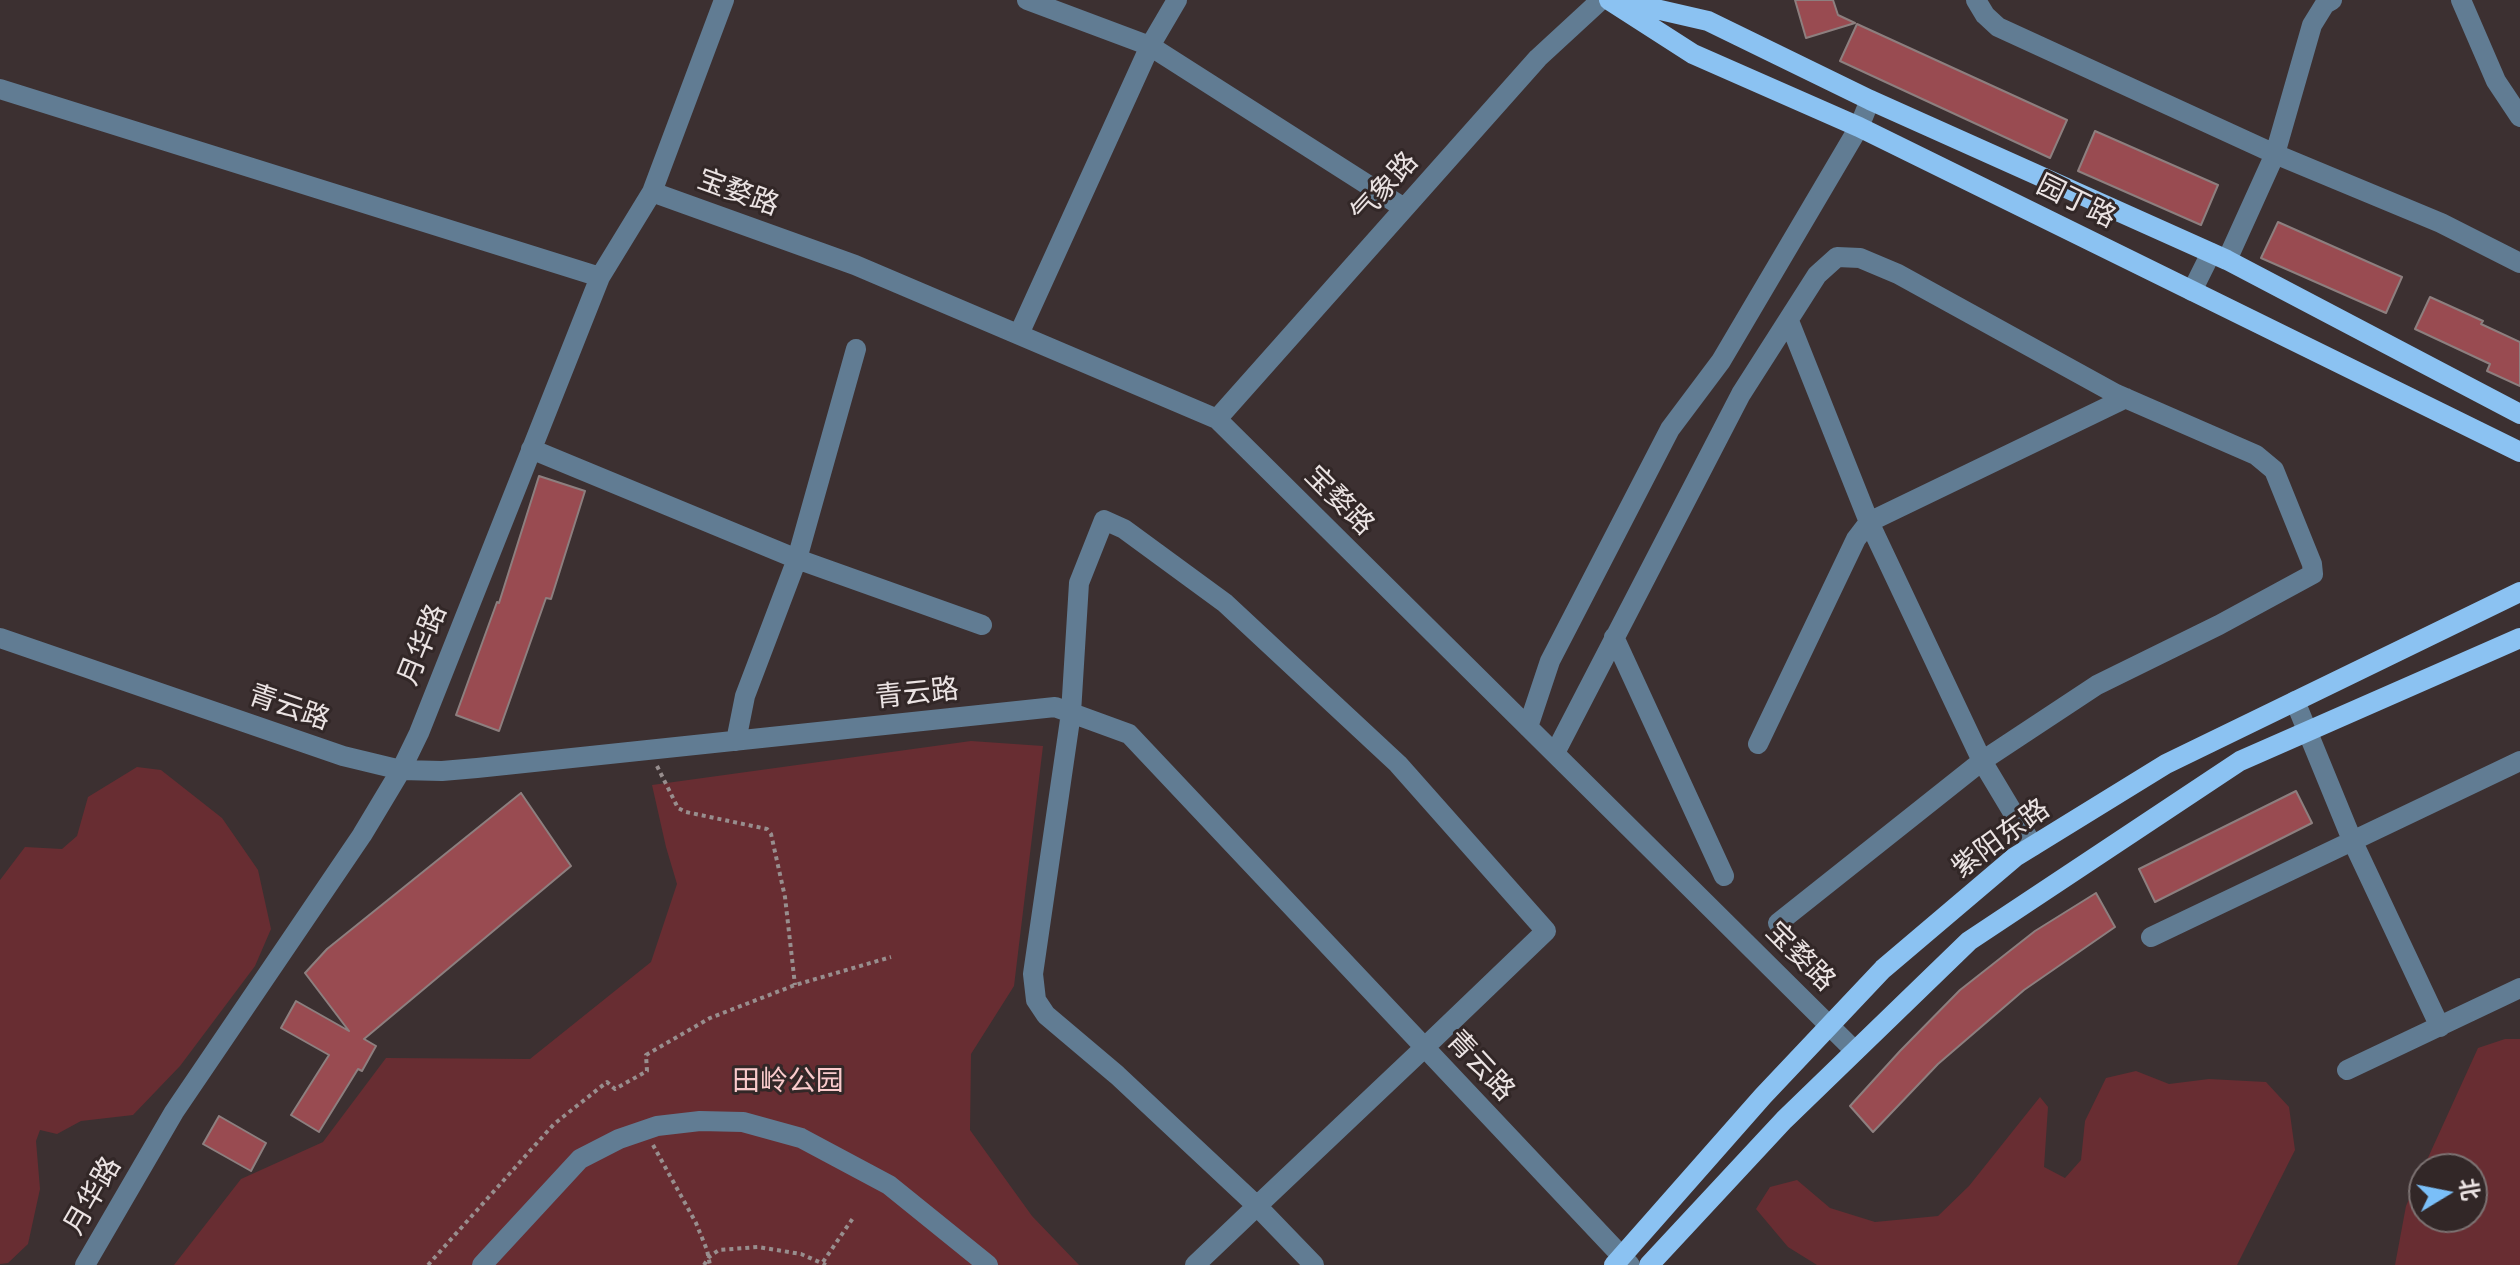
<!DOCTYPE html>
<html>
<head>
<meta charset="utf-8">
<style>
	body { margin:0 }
	#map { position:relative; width:2520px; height:1265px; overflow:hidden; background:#3c3031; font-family:"IBM Plex Sans","Noto Sans SC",sans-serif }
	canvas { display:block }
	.north { position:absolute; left:2408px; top:1153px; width:80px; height:80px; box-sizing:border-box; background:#322727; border:2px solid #7c7272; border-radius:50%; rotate:80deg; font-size:22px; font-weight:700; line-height:32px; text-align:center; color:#ebe3e3 }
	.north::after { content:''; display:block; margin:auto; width:28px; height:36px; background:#7abff8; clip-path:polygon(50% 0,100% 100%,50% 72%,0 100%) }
</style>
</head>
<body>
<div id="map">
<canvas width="2520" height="1265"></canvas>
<div class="north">北</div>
</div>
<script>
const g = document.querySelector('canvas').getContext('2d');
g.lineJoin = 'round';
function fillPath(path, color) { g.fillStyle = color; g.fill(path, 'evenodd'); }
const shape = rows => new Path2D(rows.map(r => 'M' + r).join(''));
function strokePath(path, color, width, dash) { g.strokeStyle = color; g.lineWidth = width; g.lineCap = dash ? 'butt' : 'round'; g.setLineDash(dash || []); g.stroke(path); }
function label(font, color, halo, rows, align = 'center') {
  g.font = font + ' "IBM Plex Sans","Noto Sans SC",sans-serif'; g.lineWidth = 6; g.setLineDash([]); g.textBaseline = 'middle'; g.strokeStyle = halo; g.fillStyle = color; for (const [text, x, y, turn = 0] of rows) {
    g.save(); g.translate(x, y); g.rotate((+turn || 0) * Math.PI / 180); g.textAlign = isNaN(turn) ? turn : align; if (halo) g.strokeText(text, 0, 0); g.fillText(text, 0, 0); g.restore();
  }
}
const green = shape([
	[971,741,1043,746,1014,986,971,1054,970,1130,1032,1216,1079,1265,174,1265,241,1179,323,1142,386,1058,530,1059,651,962,677,884,666,847,652,785],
	[137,767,161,770,222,818,258,870,271,929,255,966,180,1066,133,1115,81,1121,57,1134,40,1130,36,1141,40,1189,28,1244,8,1263,0,1264,0,880,25,847,62,849,77,836,88,797],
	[2505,1039,2520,1039,2520,1265,2395,1265,2406,1206,2478,1048],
	[2424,1169,2472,1169,2472,1217,2424,1217],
	[2136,1071,2169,1084,2209,1079,2266,1082,2289,1107,2295,1150,2237,1265,1817,1265,1788,1247,1756,1209,1770,1187,1797,1180,1830,1208,1875,1222,1938,1216,1969,1186,2040,1097,2048,1107,2044,1167,2065,1178,2081,1160,2085,1121,2106,1078]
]);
const building = shape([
	[1795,0,1833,0,1838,15,1855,23,1806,38,1795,0],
	[1857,24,2067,120,2050,158,1840,61,1857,24],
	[2095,131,2218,185,2201,225,2078,171,2095,131],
	[2278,222,2402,277,2386,313,2261,258,2278,222],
	[2430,297,2483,321,2481,324,2520,342,2520,386,2487,371,2490,364,2415,329,2430,297],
	[539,476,585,491,551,599,546,598,499,731,456,715,497,602,499,603,539,476],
	[2296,791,2312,823,2155,902,2139,869,2296,791],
	[521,793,571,866,364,1039,376,1046,362,1071,358,1069,319,1132,291,1115,329,1055,281,1028,296,1001,349,1031,305,973,327,949,521,793],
	[2096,893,2115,927,2024,990,1938,1064,1873,1132,1850,1106,1900,1051,1960,990,2035,931,2096,893],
	[219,1116,266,1143,251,1171,203,1144,219,1116]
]);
const path = shape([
	[657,766,678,808,686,812,767,829,771,834,785,897,795,985],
	[653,1145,696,1223,707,1250,710,1265],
	[823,1262,853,1218],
	[428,1265,554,1124,607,1082,615,1089,647,1071,646,1055,710,1018,795,985,891,957],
	[704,1265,709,1257,719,1250,758,1247,801,1254,826,1265]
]);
const minor = shape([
	[1027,0,1150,46,1404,208],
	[1976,0,1985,15,1998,27,2275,154,2441,223,2520,263],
	[2461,0,2496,81,2520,117],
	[0,89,600,277],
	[652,192,855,265,1217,419,1855,1051],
	[2227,260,2275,154,2312,25,2325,4,2332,0],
	[2192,291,2211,253],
	[1789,321,1869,522,1982,761,2033,846],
	[1019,334,1150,46,1177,0],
	[1217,419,1538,58,1601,0],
	[531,449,797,559,982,625],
	[1614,637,1724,876],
	[0,638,343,756,401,770,442,771,477,768,1055,707,1129,734,1630,1265],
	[2295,701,2352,840,2440,1027],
	[1528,727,1550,661,1670,429,1721,361,1859,127,1870,100],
	[736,741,745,696,797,559,856,349],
	[1758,744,1856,539,1869,522,2126,398],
	[1555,753,1741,394,1817,275,1837,257,1860,258,1898,274,2116,394,2256,455,2274,470,2312,564,2313,574,2219,625,2097,685,1982,761,1778,923],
	[2151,937,2520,761],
	[2347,1070,2520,988],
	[85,1265,174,1112,362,835,401,770,419,733,600,277,652,192,724,0],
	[482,1265,580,1159,619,1139,657,1126,700,1121,743,1122,801,1138,889,1185,988,1265],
	[1195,1265,1257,1206,1424,1048,1546,931,1398,764,1225,603,1124,529,1104,520,1079,583,1071,713,1033,974,1036,1000,1046,1015,1117,1075,1257,1206,1314,1265]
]);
const major = shape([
	[1609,0,1693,54,1859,127,2520,452],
	[1621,1,1708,21,1870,100,2227,260,2520,414],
	[1614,1265,1763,1096,1883,969,2015,857,2166,764,2520,592],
	[1649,1265,1784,1120,1969,941,2240,761,2520,638]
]);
const streetNames = [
	["气象路",1385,188,-48],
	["宝婺路",738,193,20],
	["园丁路",2076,202,26],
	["宝婺路",1339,501,45],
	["月华路",423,645,-68],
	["青云路",917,694,-6],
	["青云路",289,708,19],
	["紫阳东路",2001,839,-36],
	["宝婺路",1800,957,45],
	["青云路",1480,1066,47],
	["月华路",93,1196,-60]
];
const parkNames = [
	["田岭公园",788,1082]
];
fillPath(green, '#682d32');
fillPath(building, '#994b51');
strokePath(building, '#8d7f7f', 2);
strokePath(path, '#988e8e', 4, [4, 4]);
strokePath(minor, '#617c93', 20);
strokePath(major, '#8bc2f2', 20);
label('28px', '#ebe3e3', '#322727', streetNames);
label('28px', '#facbcc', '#322727', parkNames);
</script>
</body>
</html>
